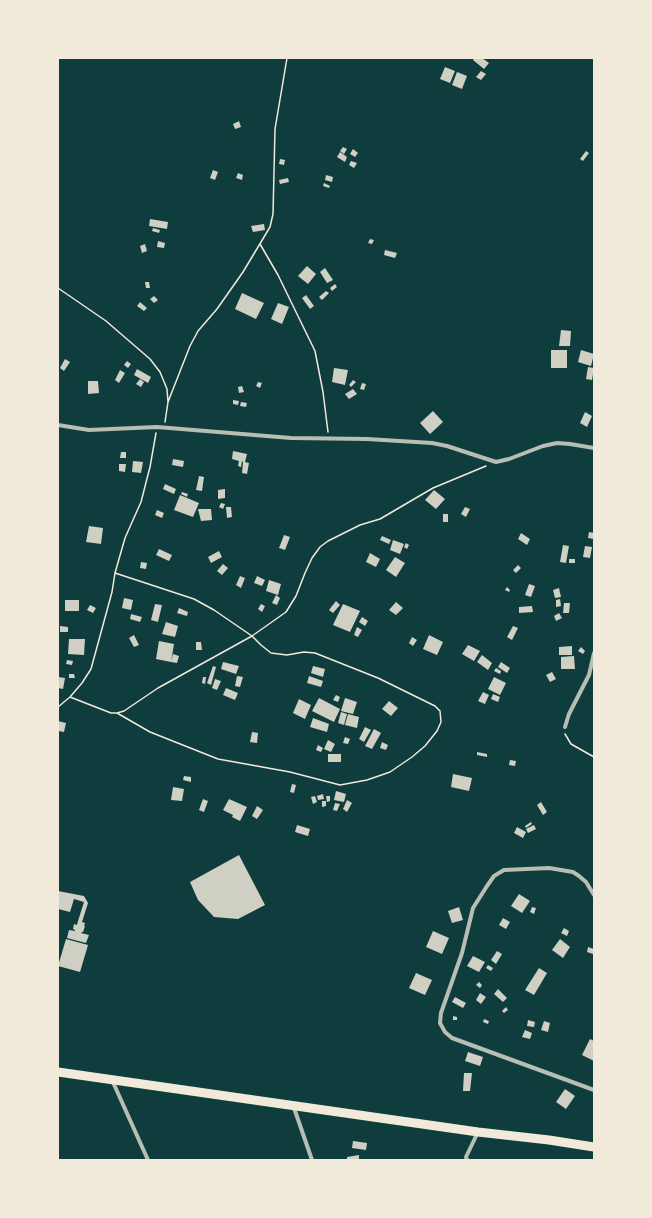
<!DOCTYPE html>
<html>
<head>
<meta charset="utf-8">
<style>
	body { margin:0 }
	#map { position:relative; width:652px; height:1218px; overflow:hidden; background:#0f3d3e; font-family:"Golos Text",sans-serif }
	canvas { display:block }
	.frame { position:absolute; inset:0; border:59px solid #f1e9da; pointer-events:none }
</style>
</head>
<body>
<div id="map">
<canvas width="652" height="1218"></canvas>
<div class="frame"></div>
</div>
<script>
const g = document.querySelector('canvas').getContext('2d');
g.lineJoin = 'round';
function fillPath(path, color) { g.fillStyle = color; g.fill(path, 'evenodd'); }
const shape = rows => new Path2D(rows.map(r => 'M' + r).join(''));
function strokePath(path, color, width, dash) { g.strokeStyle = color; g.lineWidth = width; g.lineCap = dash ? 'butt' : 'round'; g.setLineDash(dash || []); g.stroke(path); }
const building = shape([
	[474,58,482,58,489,63,484,69,473,60],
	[445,67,455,71,450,83,440,79],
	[481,71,486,74,481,80,476,77],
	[457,72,467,76,462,89,452,85],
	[239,121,241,127,235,129,233,124],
	[343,147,347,149,344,154,340,151],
	[353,149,358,153,355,157,350,154],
	[586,151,589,153,583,161,580,159],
	[340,152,347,157,345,162,337,157],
	[280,159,285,160,284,165,279,164],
	[351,161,357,163,354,168,349,165],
	[213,170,218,172,215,180,210,178],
	[238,173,243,175,242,180,236,178],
	[326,175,333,177,332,182,325,180],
	[288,178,289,182,280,184,279,180],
	[324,183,330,186,329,188,323,186],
	[150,219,168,222,167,229,149,226],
	[264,224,265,230,253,232,251,226],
	[153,228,160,230,159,233,152,231],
	[370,239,374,240,372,244,368,243],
	[158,241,165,243,164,248,157,247],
	[145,244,147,251,142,253,140,246],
	[385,250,397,253,395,258,384,255],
	[307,266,316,274,308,284,298,276],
	[325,268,333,280,327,283,320,272],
	[145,282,149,282,150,288,146,288],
	[335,284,337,287,332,291,330,288],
	[326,291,329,293,322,300,319,297],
	[242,293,264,303,256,319,235,309],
	[306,295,314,306,310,309,302,298],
	[154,296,158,300,154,303,150,299],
	[140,302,147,308,144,311,137,306],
	[278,303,289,307,282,324,271,319],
	[561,330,571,331,570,346,559,346],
	[551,350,567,350,567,368,551,368],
	[581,350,594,354,591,366,578,362],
	[65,359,70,362,64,371,60,368],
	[127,361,131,364,128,368,124,365],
	[588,367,594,368,592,380,586,379],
	[334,368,348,370,345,385,332,382],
	[137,369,151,377,148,383,134,375],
	[120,370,125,373,119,383,115,380],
	[140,379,144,382,141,387,136,384],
	[353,380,356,382,351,387,349,385],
	[88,381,98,381,99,393,88,394],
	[258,382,262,383,260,388,256,386],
	[362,383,366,384,364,390,360,389],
	[242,386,244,392,239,393,238,387],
	[353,389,357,394,349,399,345,394],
	[233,400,239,401,238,405,233,404],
	[241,402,247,403,246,407,240,406],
	[433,411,443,422,430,434,420,423],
	[585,412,592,416,587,427,580,423],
	[233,451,247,454,245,462,249,463,247,474,242,473,243,462,242,461,241,467,238,466,239,461,232,459],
	[121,452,126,452,126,458,120,458],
	[173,459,184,461,183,467,172,465],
	[133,461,143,462,141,473,132,472],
	[119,464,126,464,125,472,119,471],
	[199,476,204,477,202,491,196,490],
	[165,484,176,489,174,494,163,489],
	[225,489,225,498,218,499,218,490],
	[434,490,445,499,436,509,425,500],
	[182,492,188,494,187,497,181,494],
	[180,495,199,503,193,517,174,510],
	[221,503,225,504,223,509,219,507],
	[226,507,231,507,232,517,227,518],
	[465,507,470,509,466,517,461,514],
	[198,509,211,509,212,520,201,521],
	[157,510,164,513,162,518,155,515],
	[443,514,448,514,448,522,443,522],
	[89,526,103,528,101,544,86,542],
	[589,532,594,533,594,539,588,538],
	[521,533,530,539,527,545,518,539],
	[284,535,290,537,285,550,279,548],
	[382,536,391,540,389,544,380,540],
	[393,540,404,544,400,554,390,550],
	[406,543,409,545,407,549,404,547],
	[563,545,569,546,566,563,560,562],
	[585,546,592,547,590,558,583,557],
	[159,549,172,555,169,561,156,555],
	[219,551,222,557,211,563,208,557],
	[370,553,380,559,376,567,366,562],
	[395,557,405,563,396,577,386,570],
	[569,559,575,559,575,563,569,563],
	[141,562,147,563,146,569,140,568],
	[223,564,228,568,222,575,217,571],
	[518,565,521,568,516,573,513,570],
	[240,576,245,578,241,588,236,585],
	[257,576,265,580,262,586,254,583],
	[269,580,281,584,278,595,266,591],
	[529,584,535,586,531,597,525,595],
	[507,587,510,590,509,592,505,590],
	[559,588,561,597,555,598,553,590],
	[276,595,280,598,277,605,272,603],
	[124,598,133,600,131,610,122,608],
	[560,599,561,606,556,607,556,600],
	[65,600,79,600,79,611,65,611],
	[336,601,340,605,333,613,329,610],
	[396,602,403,608,396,615,389,610],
	[564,603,570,603,569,613,563,613],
	[155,604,162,605,158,622,151,620],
	[261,604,265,606,262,612,258,609],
	[343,604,360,611,350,632,333,625],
	[90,605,96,608,93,613,87,610],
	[532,606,533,612,519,613,519,607],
	[179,608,188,612,187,616,177,613],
	[559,613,562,618,556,621,554,616],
	[131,614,142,617,140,622,130,619],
	[362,617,368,621,365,626,359,622],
	[166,622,178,626,175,637,162,634],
	[60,626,68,627,68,632,60,632],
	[513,626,518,628,512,640,507,637],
	[357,627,362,630,358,637,354,635],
	[134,635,139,645,134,647,129,638],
	[429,635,443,642,437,655,423,649],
	[412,637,417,640,413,646,409,643],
	[69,639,85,639,84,655,68,654],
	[159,641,174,644,171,662,156,659],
	[196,642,201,642,202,650,196,650],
	[468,645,480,651,474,661,462,654],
	[572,646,572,655,559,655,559,647],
	[581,647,585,651,583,654,578,651],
	[173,654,179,656,177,663,171,662],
	[482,655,492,663,488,670,477,662],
	[574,656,575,669,561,669,561,657],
	[67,660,73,661,72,665,66,664],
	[223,662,239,666,236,674,221,669],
	[501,662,510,668,507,673,498,667],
	[213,666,216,667,211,685,207,683],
	[313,666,325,669,323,677,311,673],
	[496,668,501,671,500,674,494,671],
	[552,672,556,679,550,682,546,675],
	[69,674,74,674,75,678,69,678],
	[237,676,243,677,240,687,235,686],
	[309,676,323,681,321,687,307,683],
	[58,677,65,678,63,689,58,688],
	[203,677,206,677,205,684,202,683],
	[494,677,506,683,500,695,488,689],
	[215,679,221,681,217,690,212,688],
	[226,688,238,693,235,700,223,695],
	[483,692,489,695,485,704,478,701],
	[493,694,500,697,498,702,491,699],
	[336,695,340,697,338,702,333,700],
	[319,698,340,709,334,722,312,711],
	[345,698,357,702,353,714,341,711],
	[299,699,311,705,305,719,293,713],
	[389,701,398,708,391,716,382,709],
	[341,712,347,714,344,725,338,723],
	[348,714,359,717,357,728,345,725],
	[313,718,329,724,327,732,310,727],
	[58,721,66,723,64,732,58,731],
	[365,727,371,730,364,742,359,739],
	[374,729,381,733,372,749,365,746],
	[252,732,258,733,257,743,250,742],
	[345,737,350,739,348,744,343,743],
	[328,740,335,744,331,752,324,749],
	[382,742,388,745,386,750,380,748],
	[318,745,323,748,321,752,316,750],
	[477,752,487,754,487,757,477,755],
	[328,754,341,754,341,762,328,762],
	[510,760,516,761,515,766,509,765],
	[453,774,472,778,469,791,451,787],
	[184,776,191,777,191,782,183,780],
	[292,784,296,785,294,793,290,792],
	[173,787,184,789,182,801,171,800],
	[336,791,346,794,344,802,334,800],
	[323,794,324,799,318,800,317,796],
	[315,796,317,802,313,804,311,797],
	[326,796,330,796,330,801,327,802],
	[203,799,208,801,204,812,199,810],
	[229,799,247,807,240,821,232,817,233,815,223,810],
	[347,800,352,803,347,812,343,809],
	[322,801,326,801,326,806,322,807],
	[541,802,547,812,543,815,537,805],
	[335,803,340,804,337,811,333,810],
	[257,806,263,810,257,819,252,816],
	[531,822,532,824,526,828,525,826],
	[297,825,310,829,308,836,295,832],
	[534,825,536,829,528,833,526,829],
	[517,827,526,832,523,838,514,833],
	[239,855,265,905,238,919,214,917,198,900,190,882],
	[58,891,84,896,88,903,82,922,85,923,84,926,85,926,83,932,82,932,81,933,89,935,86,943,67,938,69,930,75,931,75,930,73,929,74,924,77,925,78,921,84,902,74,899,70,912,58,909],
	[519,894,530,901,522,913,511,906],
	[459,907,463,920,452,923,448,911],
	[532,907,536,908,534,914,530,912],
	[503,918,510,922,506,929,499,925],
	[564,928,569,931,567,936,561,933],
	[433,931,449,938,442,954,426,947],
	[66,939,88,945,80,972,58,966],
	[560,939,570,947,563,958,552,950],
	[588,947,594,949,593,954,587,952],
	[497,951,502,954,496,964,491,960],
	[473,956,485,962,479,972,467,966],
	[488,965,493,968,491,971,486,968],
	[539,968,547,973,534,995,525,990],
	[416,973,432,980,425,995,409,988],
	[479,982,482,985,480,988,476,985],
	[498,989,507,998,503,1002,494,994],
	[480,993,486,997,481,1004,476,1000],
	[455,997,466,1003,463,1008,452,1002],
	[506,1007,508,1010,504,1013,502,1011],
	[453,1016,457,1017,457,1020,453,1020],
	[484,1019,489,1021,488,1024,483,1022],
	[528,1020,535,1022,534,1027,527,1026],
	[544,1021,550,1023,548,1032,541,1030],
	[525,1030,532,1033,530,1039,522,1037],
	[590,1039,594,1041,594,1061,582,1055],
	[468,1052,483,1057,480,1066,465,1061],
	[464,1073,472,1073,470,1091,463,1091],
	[565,1089,575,1096,566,1109,556,1102],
	[353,1141,367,1143,366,1150,352,1148],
	[359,1155,359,1160,347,1160,347,1157]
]);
const path = shape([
	[260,244,278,275,315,351,323,392,328,432],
	[58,288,106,321,150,359,160,372,167,389,168,402,165,422],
	[168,402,190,346,198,331,217,309,243,272,270,227,273,214,275,129,287,58],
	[115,573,194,599,214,610,252,636,261,645,271,653,287,655,304,652,315,653,378,678,435,706,440,711,441,722,437,731,425,746,412,757,390,772,367,780,340,785,290,772,218,759,150,732,117,713],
	[70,697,111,713,117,713,124,711,158,688,252,636,286,612,296,596,305,573,312,558,320,547,328,541,360,525,380,519,433,488,486,466],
	[58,707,70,697,82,683,91,669,112,592,115,573,125,538,141,502,150,467,156,433],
	[565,734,571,744,594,757]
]);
const minor = shape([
	[58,425,89,430,157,427,291,438,367,439,432,443,447,446,496,462,509,459,543,446,557,443,570,444,594,448],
	[565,727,569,714,589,675,594,653],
	[594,895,586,882,579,876,573,872,549,868,504,870,494,876,487,886,473,908,462,953,441,1013,440,1023,445,1032,452,1038,594,1090],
	[112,1080,148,1160],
	[293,1105,312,1160],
	[467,1160,466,1157,478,1132]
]);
const trunk = shape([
	[58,1072,478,1132,549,1140,594,1147]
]);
fillPath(building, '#cfcfc3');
strokePath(path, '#f1e9da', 1.5);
strokePath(minor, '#b8beb3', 4);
strokePath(trunk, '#f1e9da', 9);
</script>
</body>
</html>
